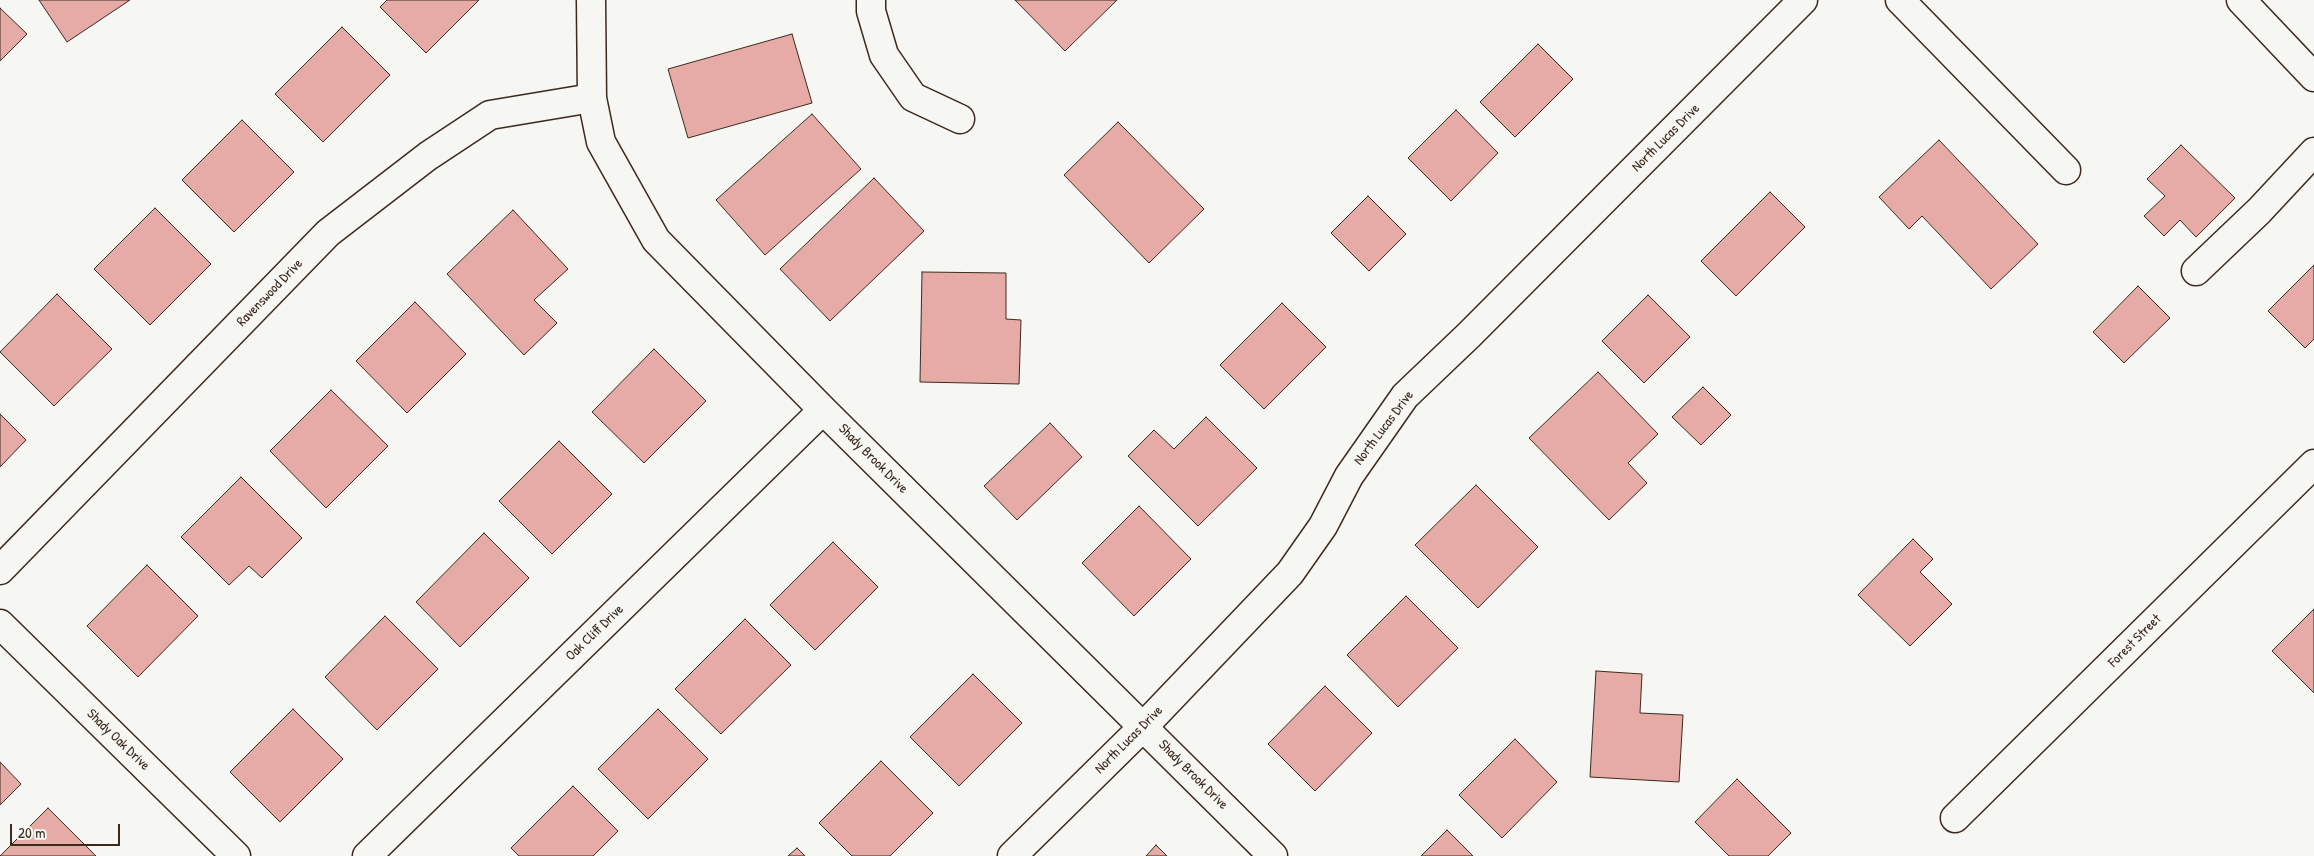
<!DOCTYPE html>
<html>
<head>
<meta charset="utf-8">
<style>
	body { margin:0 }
	#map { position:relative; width:2314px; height:856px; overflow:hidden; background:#f6f6f2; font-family:"Patrick Hand",sans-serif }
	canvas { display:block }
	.scale { position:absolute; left:10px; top:824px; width:110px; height:22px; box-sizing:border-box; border:2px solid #3b2a1e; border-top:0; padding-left:6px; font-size:15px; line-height:18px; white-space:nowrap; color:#3b2a1e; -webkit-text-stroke:4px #f6f6f2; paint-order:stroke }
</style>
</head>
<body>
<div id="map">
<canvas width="2314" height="856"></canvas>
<div class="scale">20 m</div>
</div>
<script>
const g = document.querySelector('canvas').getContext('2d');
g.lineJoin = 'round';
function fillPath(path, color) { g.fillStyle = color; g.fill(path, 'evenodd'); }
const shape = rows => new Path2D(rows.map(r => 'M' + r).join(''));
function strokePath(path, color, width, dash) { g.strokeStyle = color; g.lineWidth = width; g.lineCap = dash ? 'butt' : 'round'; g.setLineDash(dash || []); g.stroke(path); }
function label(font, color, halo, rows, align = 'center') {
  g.font = font + ' "Patrick Hand",sans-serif'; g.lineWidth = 4.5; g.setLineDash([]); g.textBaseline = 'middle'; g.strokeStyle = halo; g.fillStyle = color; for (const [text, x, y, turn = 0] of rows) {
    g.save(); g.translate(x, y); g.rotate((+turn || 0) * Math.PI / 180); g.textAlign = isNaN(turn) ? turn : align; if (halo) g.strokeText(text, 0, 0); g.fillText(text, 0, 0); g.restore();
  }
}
const building = shape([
	[39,0,130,0,67,42,39,0],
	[387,0,479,0,426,53,380,7,387,0],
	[1015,0,1117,0,1065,51,1015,0],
	[0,8,27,34,0,61,0,8],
	[342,27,390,75,323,142,275,94,342,27],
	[792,34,812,103,688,138,668,69,792,34],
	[1538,44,1573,79,1515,137,1480,102,1538,44],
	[1456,110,1498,153,1451,201,1408,158,1456,110],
	[812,114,861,169,765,255,716,200,812,114],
	[242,120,294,172,234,232,182,180,242,120],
	[1118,122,1204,209,1149,263,1064,175,1118,122],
	[1939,140,2038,244,1991,289,1922,216,1909,229,1879,197,1939,140],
	[2181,145,2235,198,2196,237,2180,220,2164,236,2144,216,2165,196,2147,179,2181,145],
	[874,178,924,231,830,321,780,269,874,178],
	[1770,192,1805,227,1736,296,1701,261,1770,192],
	[1368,196,1406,234,1369,271,1331,233,1368,196],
	[155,208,211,264,150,325,94,269,155,208],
	[513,210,568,269,534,300,557,323,524,355,447,274,513,210],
	[2314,265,2314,339,2305,348,2268,311,2314,265],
	[922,272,1006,273,1006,319,1021,320,1019,384,920,382,922,272],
	[2138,286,2170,318,2124,363,2093,332,2138,286],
	[57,294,112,349,54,406,0,352,57,294],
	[1648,295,1690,337,1644,383,1602,341,1648,295],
	[415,302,466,354,407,413,356,361,415,302],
	[1282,303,1326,347,1264,409,1220,365,1282,303],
	[654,349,706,401,644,463,592,412,654,349],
	[1598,372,1658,434,1628,463,1647,483,1609,520,1529,438,1598,372],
	[1703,387,1731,415,1701,445,1672,417,1703,387],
	[331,390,388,446,326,508,270,451,331,390],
	[0,414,26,440,0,467,0,414],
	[1206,417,1257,468,1198,526,1128,456,1154,430,1174,449,1206,417],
	[1050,423,1082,457,1017,520,984,486,1050,423],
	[559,441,612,494,552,554,499,501,559,441],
	[241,477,302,538,262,578,249,566,229,585,181,537,241,477],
	[1476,485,1538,547,1478,608,1415,545,1476,485],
	[1139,506,1191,559,1134,616,1082,563,1139,506],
	[484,533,529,578,460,647,416,602,484,533],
	[1913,539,1933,559,1920,572,1952,604,1910,646,1858,595,1913,539],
	[833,542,878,587,815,650,770,605,833,542],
	[147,565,198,616,138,677,87,626,147,565],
	[1406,596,1458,648,1398,707,1347,655,1406,596],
	[2314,609,2314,693,2272,651,2314,609],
	[385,616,438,669,377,730,325,677,385,616],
	[745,619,791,665,721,734,675,689,745,619],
	[1596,671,1642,674,1640,713,1683,715,1679,782,1590,777,1596,671],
	[973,674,1022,723,959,786,910,737,973,674],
	[1325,686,1372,733,1315,791,1268,744,1325,686],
	[293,709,343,759,280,822,230,772,293,709],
	[658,709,708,759,648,819,598,769,658,709],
	[1515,739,1557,782,1502,838,1459,795,1515,739],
	[881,761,933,813,890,856,852,856,819,823,881,761],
	[0,762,21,784,0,805,0,762],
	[1737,779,1791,833,1768,856,1729,856,1695,822,1737,779],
	[573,786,618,831,593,856,519,856,511,848,573,786],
	[48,808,96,856,0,856,48,808],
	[1447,830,1473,856,1421,856,1447,830],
	[1156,845,1167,856,1146,856,1156,845],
	[797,848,805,856,788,856,797,848]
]);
const minor = shape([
	[591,0,592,98,601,142,656,240,823,410,1273,856],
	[871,0,871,11,884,55,913,97,960,119],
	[1900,0,2066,170],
	[2241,0,2314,77],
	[2196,271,2259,211,2314,152],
	[0,570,328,233,428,156,490,115,592,98],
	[0,624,236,856],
	[1955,818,2314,464],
	[367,856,823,410],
	[1012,856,1144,726,1290,573,1323,526,1349,476,1405,396,1469,335,1803,0]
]);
const streetNames = [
	["North Lucas Drive",1666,138,-45],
	["Ravenswood Drive",270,293,-46],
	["North Lucas Drive",1384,428,-53],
	["Shady Brook Drive",873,459,45],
	["Oak Cliff Drive",595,633,-44],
	["Forest Street",2135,641,-45],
	["Shady Oak Drive",118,740,44],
	["North Lucas Drive",1129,740,-45],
	["Shady Brook Drive",1193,775,45]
];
fillPath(building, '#e6aba6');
strokePath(building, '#3b2a1e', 1);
strokePath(minor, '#3b2a1e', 31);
strokePath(minor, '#f6f6f2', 28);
label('14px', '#3b2a1e', '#f6f6f2', streetNames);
</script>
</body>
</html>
